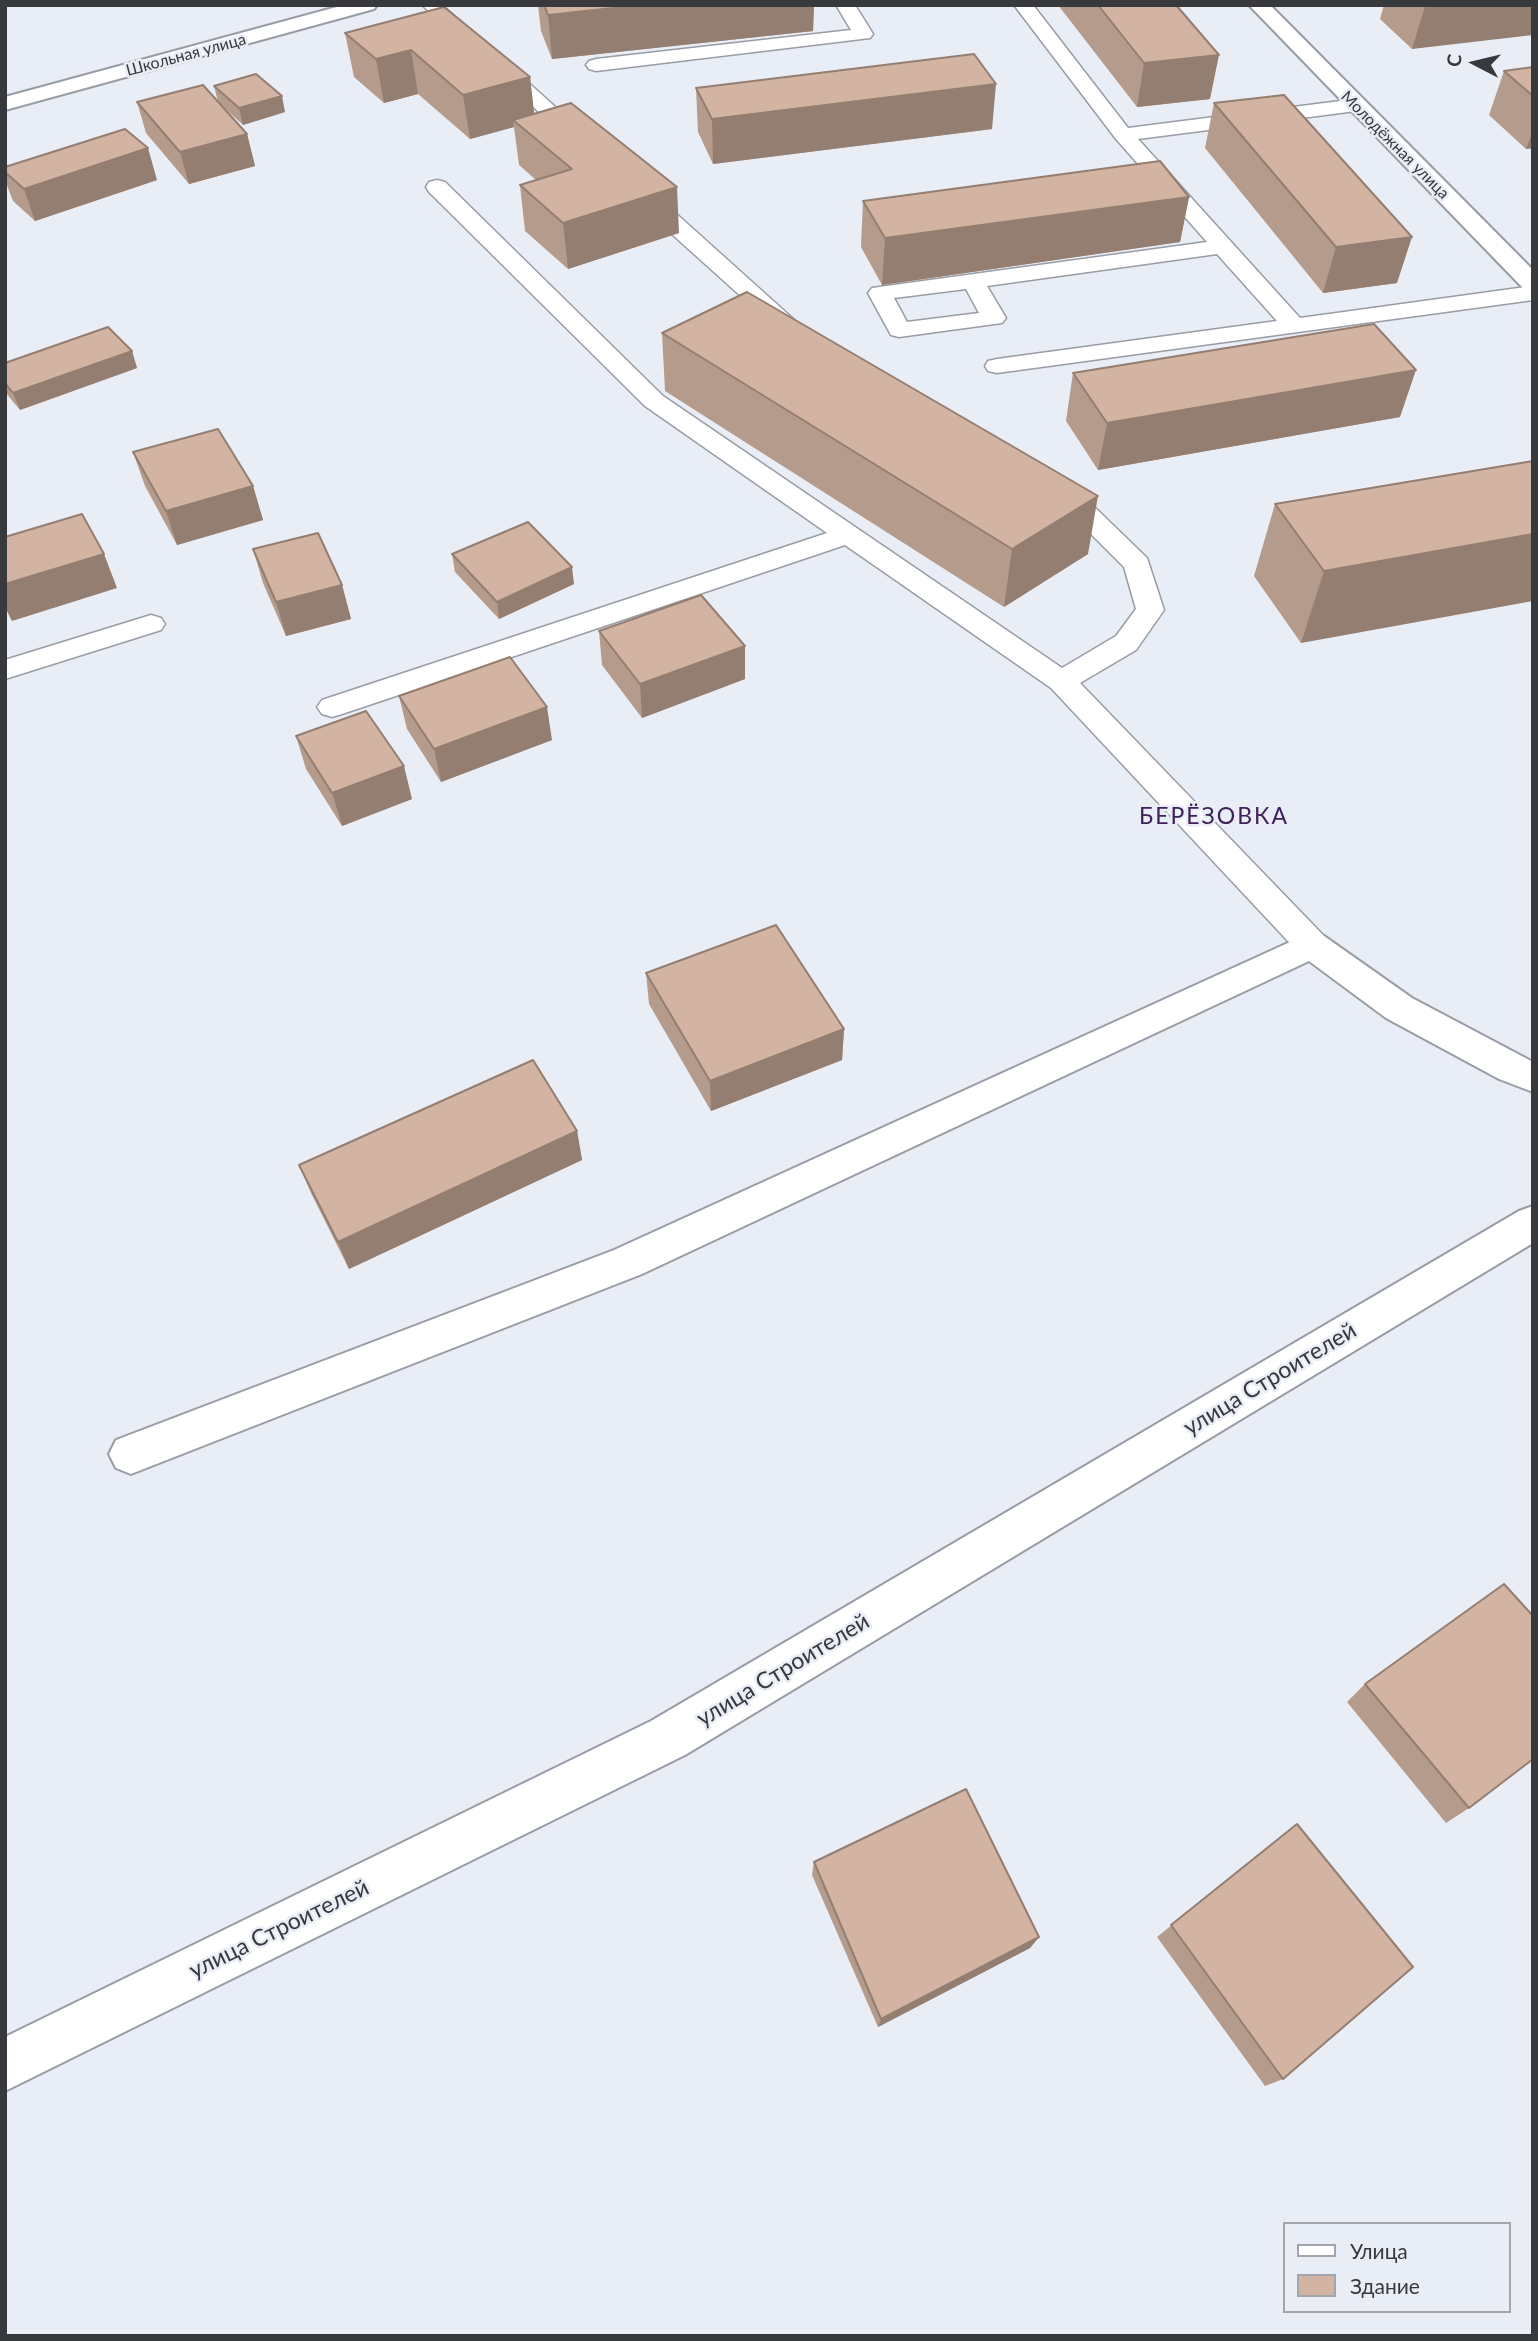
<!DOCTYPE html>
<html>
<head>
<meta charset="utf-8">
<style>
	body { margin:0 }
	#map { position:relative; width:1538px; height:2341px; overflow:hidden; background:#e9edf6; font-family:Lato,sans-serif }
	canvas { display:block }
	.frame { position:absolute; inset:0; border:7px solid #38393d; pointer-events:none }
	.legend { position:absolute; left:1283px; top:2222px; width:228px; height:91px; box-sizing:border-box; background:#e9edf6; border:2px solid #a2a5ac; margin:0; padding:9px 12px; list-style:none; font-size:21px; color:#38393d }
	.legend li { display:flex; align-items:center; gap:14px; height:35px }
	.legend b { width:35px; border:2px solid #a2a5ac }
	.north { position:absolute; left:1440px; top:28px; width:70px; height:70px; -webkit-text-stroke:5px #e9edf6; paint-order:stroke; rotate:277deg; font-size:19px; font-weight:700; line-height:28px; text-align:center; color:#38393d }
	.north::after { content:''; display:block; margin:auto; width:24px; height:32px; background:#38393d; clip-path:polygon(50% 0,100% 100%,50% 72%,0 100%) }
</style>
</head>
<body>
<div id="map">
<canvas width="1538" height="2341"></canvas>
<div class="frame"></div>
<ul class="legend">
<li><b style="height:9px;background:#fff"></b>Улица</li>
<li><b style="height:19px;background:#d3b4a2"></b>Здание</li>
</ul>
<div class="north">С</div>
</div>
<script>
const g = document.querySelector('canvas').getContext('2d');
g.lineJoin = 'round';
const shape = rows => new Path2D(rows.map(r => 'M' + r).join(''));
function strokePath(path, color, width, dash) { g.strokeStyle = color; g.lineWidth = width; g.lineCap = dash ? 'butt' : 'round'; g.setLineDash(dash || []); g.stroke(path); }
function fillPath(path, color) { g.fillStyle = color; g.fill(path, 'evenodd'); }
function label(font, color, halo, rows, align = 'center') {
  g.font = font + ' Lato,sans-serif'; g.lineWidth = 5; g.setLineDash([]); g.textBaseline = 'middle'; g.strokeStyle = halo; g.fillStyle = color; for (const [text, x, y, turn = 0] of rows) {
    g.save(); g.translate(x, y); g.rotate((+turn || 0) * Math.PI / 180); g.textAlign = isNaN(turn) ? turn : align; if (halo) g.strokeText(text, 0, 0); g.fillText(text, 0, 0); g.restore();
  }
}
const service = shape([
	[422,5,442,5,591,139,594,143,591,147,577,147,422,5],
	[836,5,855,5,873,34,870,38,596,71,589,69,586,65,589,61,596,59,851,30,836,5],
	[1014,5,1033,5,1128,128,1356,99,1363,101,1366,105,1363,109,1356,111,1138,139,1300,318,1533,286,1533,300,997,373,988,371,985,366,988,361,997,359,1277,321,1217,254,987,286,1006,318,1002,323,899,337,891,335,868,293,872,288,1207,242,1116,139,1014,5],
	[966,289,979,313,907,322,894,298,966,289],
	[437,180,445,182,663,396,1062,668,1116,636,1136,609,1124,567,1064,507,1044,491,1048,485,1057,483,1082,495,1147,558,1164,610,1136,650,1080,683,1324,936,1329,945,1324,954,1312,958,1300,954,1051,688,845,545,342,714,332,717,322,714,317,707,322,700,827,533,645,406,429,192,426,187,429,182,437,180],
	[643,189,651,191,800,325,804,330,800,335,784,335,635,201,632,196,635,191,643,189],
	[151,615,161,618,165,624,161,630,5,679,5,660,151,615]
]);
const minor = shape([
	[344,5,377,5,374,9,5,110,5,97,344,5],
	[1249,5,1270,5,1533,270,1533,291,1524,289,1249,5],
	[1312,932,1324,936,1412,998,1533,1062,1533,1092,1499,1079,1386,1018,1309,961,642,1274,131,1474,116,1468,109,1454,116,1440,614,1250,1312,932],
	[1533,1206,1533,1243,685,1755,5,2091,5,2037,651,1721,1519,1211,1533,1206]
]);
const wall = shape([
	[538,5,814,5,813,31,552,59,541,31],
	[1058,5,1176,5,1210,99,1137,107],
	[1384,5,1533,5,1412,49,1380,19],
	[345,33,530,77,534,114,679,233,568,269,525,231,520,185,536,180,519,165,514,127,470,139,418,94,384,103,354,77],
	[1533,67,1533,148,1526,149,1489,115,1504,71],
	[214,86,285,112,243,125,220,104,247,134,255,166,189,184,146,133,137,102,218,102],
	[696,88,992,129,713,164,698,132],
	[1214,103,1397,283,1323,293,1205,148],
	[5,167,157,180,35,221,13,201,5,180],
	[1189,197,1180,242,882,285,861,247,863,201],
	[662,333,1088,554,1004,607,665,391],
	[132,351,137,368,20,410,5,392,5,363],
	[1073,373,1400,417,1098,470,1066,421],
	[133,452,253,486,263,520,177,545,145,486],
	[1533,461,1301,643,1254,576,1275,504],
	[253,549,342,585,351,619,286,636,263,583],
	[452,554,574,584,499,619,455,572],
	[599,631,745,646,745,679,642,718,602,665],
	[399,696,552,740,441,782,407,729],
	[296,736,412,799,342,826,306,769],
	[646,973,844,1029,842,1060,711,1111,649,1004],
	[577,1131,582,1160,349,1269,311,1193,299,1165],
	[1365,1684,1469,1808,1446,1823,1347,1702],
	[1297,1824,1283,2079,1265,2086,1157,1937],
	[814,1862,1039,1937,1030,1948,878,2027,812,1875]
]);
const shadedWall = shape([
	[641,5,814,5,813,31,552,59,548,15],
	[1533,5,1533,35,1412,49,1425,6],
	[411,50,418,94,384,103,376,59],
	[1219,55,1210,99,1137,107,1144,63],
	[530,77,535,121,513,120,514,127,470,139,463,95],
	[996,84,992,129,713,164,712,119],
	[282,96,285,112,243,125,239,108],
	[1533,130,1533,148,1526,149],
	[247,134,255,166,189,184,180,152],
	[148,148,157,180,35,221,24,189],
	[677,187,679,233,568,269,563,223],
	[1189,197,1180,242,882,285,885,238],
	[1412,237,1397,283,1323,293,1336,247],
	[132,351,137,368,20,410,13,393],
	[1416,370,1400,417,1098,470,1107,423],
	[253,486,263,520,177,545,166,511],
	[1098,496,1088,554,1004,607,1012,549],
	[1533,534,1533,601,1301,643,1324,571],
	[104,554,117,588,12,621,5,607,5,584],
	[572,567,574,584,499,619,497,602],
	[342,585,351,619,286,636,276,602],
	[745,646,745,679,642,718,640,684],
	[547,707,552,740,441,782,434,749],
	[404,766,412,799,342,826,332,793],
	[844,1029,842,1060,711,1111,710,1081],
	[577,1131,582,1160,349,1269,338,1242],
	[1039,1937,1030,1948,878,2027,881,2019]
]);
const building = shape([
	[544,5,641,5,548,15,544,5],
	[1098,5,1176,5,1219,55,1144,63,1098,5],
	[444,7,530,77,463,95,411,50,376,59,345,33,444,7],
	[974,54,996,84,712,119,696,88,974,54],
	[1533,67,1533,96,1504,71,1533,67],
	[256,74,282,96,239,108,214,86,256,74],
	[203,85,247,134,180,152,137,102,203,85],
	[1284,95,1412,237,1336,247,1214,103,1284,95],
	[571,103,677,187,563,223,520,185,572,169,513,120,571,103],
	[125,129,148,148,24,189,5,172,5,167,125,129],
	[1160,161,1189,197,885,238,863,201,1160,161],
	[747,292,1098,496,1012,549,662,333,747,292],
	[1374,324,1416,370,1107,423,1073,373,1374,324],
	[108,327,132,351,13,393,5,383,5,363,108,327],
	[218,429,253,486,166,511,133,452,218,429],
	[1533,461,1533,534,1324,571,1275,504,1533,461],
	[82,514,104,554,5,584,5,537,82,514],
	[528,522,572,567,497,602,452,554,528,522],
	[318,533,342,585,276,602,253,549,318,533],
	[701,595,745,646,640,684,599,631,701,595],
	[510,657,547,707,434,749,399,696,510,657],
	[366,711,404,766,332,793,296,736,366,711],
	[776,925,844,1029,710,1081,646,973,776,925],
	[533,1060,577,1131,338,1242,299,1165,533,1060],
	[1504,1584,1533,1616,1533,1759,1469,1808,1365,1684,1504,1584],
	[966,1789,1039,1937,881,2019,814,1862,966,1789],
	[1297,1824,1413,1967,1283,2079,1171,1925,1297,1824]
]);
const farStreetnames = [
	["Школьная улица",186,55,-15],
	["Молодёжная улица",1395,145,45]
];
const quarterNames = [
	["БЕРЁЗОВКА",1214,817]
];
const nearStreetnames = [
	["улица Строителей",1270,1379,-31],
	["улица Строителей",783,1670,-31],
	["улица Строителей",279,1929,-26]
];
strokePath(service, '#989ca5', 3);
strokePath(minor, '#989ca5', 4);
fillPath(service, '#fff');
fillPath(minor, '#fff');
fillPath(wall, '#b59b8b');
fillPath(shadedWall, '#947e71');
fillPath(building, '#d3b4a2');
strokePath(building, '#947e71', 2);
label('16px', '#38393d', '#e9edf6', farStreetnames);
g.letterSpacing = '2px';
label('23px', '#3e215a', '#e9edf6', quarterNames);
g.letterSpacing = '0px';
label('23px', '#38393d', '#e9edf6', nearStreetnames);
</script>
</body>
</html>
